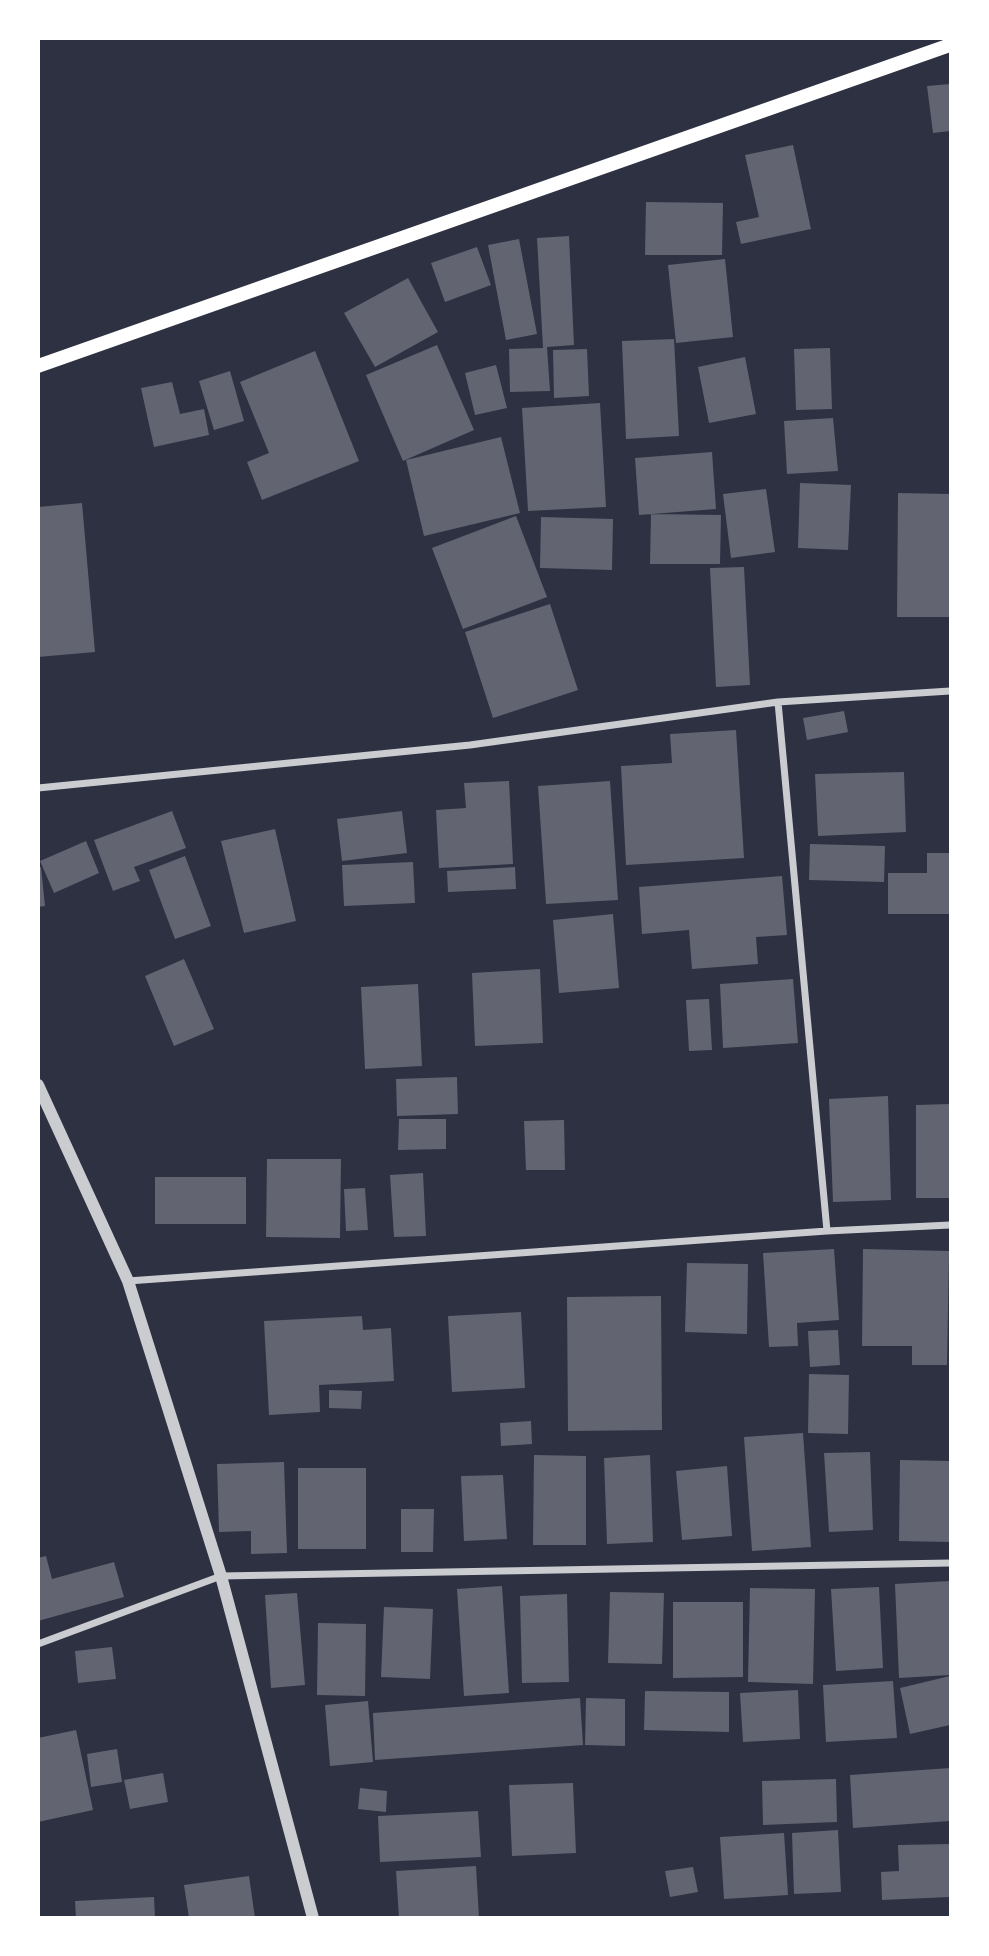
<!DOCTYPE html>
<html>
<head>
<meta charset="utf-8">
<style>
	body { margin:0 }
	#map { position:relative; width:989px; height:1956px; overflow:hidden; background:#2d3142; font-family:"Alegreya Sans",sans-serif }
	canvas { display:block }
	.frame { position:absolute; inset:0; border:40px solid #fff; pointer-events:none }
</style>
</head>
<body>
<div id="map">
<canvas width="989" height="1956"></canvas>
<div class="frame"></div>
</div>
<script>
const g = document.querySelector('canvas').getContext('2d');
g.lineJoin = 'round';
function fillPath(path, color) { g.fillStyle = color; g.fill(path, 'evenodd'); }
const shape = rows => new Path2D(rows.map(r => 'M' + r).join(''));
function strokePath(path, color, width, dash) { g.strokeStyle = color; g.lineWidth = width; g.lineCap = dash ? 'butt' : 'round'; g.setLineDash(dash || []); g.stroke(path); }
const building = shape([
	[950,84,950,131,933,133,927,86],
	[793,145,811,229,741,244,736,222,759,217,745,155],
	[646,202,723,203,722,255,645,255],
	[569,236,574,345,547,347,550,391,510,392,509,349,543,348,537,238],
	[519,239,537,334,506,340,488,245],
	[477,247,491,285,445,302,431,263],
	[725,259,733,337,676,343,668,265],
	[408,278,438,332,375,367,344,313],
	[674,339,679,436,626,439,622,341],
	[437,345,474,430,403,461,366,375],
	[830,348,832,409,796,410,794,349],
	[587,349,589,396,554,398,553,350],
	[315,351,359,461,262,500,247,462,269,453,240,382],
	[745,357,756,414,709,423,698,367],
	[496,365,507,408,475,415,465,373],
	[230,371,244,421,214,430,199,381],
	[172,382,180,414,204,409,209,435,154,447,141,388],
	[600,403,606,507,528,511,522,408],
	[833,418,838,471,787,474,784,421],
	[501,437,520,513,424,536,406,460],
	[712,452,716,509,639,515,635,458],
	[800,483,851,485,848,550,798,548],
	[766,489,775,552,731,558,723,494],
	[898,493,950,494,950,617,897,617],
	[82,503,95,652,38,657,38,507],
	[651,514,721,515,720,564,650,564],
	[516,516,547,597,463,629,432,548],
	[541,517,613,519,612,570,540,568],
	[744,567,750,685,716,687,710,568],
	[550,604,578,690,493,718,465,632],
	[844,711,848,732,807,740,803,718],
	[736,730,744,858,626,865,621,766,672,763,670,734],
	[904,772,906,832,818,836,815,774],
	[509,781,513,864,439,868,436,810,466,808,464,783],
	[610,781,618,900,546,904,538,786],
	[172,811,186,848,134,867,140,881,113,891,94,840],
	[402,811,407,853,342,861,337,819],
	[275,829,296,921,244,933,221,841],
	[86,841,99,873,54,893,40,861],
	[810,844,885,846,884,882,809,880],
	[927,853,950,853,950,914,888,914,888,873,927,873],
	[185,856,211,926,175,939,149,870],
	[413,862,415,903,344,906,342,865],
	[41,867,45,906,38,907,38,868],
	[515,867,516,889,448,892,447,871],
	[782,876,787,935,756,937,758,964,692,969,689,930,642,934,639,887],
	[613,914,619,988,559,993,553,920],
	[184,959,214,1029,174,1046,145,976],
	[540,969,543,1043,475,1046,472,973],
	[793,979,798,1043,723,1048,720,984],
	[418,984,422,1066,365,1069,361,987],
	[709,999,712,1050,689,1051,686,1000],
	[457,1077,458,1114,397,1116,396,1079],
	[888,1096,891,1200,833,1202,829,1099],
	[950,1104,950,1198,916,1198,916,1105],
	[399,1119,446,1119,446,1149,398,1150],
	[564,1120,565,1170,526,1170,524,1121],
	[267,1159,341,1159,340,1238,266,1237],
	[423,1173,426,1236,394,1237,390,1175],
	[155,1177,246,1177,246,1224,155,1224],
	[365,1188,368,1230,346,1231,344,1189],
	[834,1249,839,1320,797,1323,798,1346,769,1347,763,1253],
	[863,1249,949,1251,947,1365,912,1365,912,1346,862,1346],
	[687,1263,748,1264,747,1334,685,1332],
	[661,1296,662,1430,568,1431,567,1297],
	[521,1312,525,1388,452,1392,448,1316],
	[362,1316,363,1330,391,1328,394,1381,319,1385,320,1412,269,1415,264,1321],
	[838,1330,840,1365,810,1367,808,1331],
	[809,1374,849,1375,848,1434,808,1433],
	[329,1390,362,1391,361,1409,329,1408],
	[531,1421,532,1444,501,1446,500,1423],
	[803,1433,811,1547,752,1551,744,1437],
	[870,1452,873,1530,829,1532,824,1453],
	[534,1455,586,1456,586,1545,533,1545],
	[650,1455,653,1542,607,1544,604,1458],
	[900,1460,950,1461,950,1542,899,1541],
	[284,1462,287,1553,251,1554,251,1531,219,1532,217,1464],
	[727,1466,732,1536,682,1540,676,1471],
	[298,1468,366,1468,366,1549,298,1549],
	[503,1475,507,1539,464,1541,461,1476],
	[401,1509,434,1509,433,1552,401,1552],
	[46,1556,52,1579,114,1562,124,1597,38,1621,38,1558],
	[950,1581,950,1675,899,1678,895,1584],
	[502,1586,509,1693,464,1696,457,1589],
	[879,1587,883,1668,836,1671,831,1589],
	[750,1588,815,1589,813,1684,748,1682],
	[610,1592,664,1593,662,1664,608,1663],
	[297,1593,305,1685,271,1688,265,1595],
	[567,1594,569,1682,522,1683,520,1596],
	[673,1602,743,1602,743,1677,673,1678],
	[384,1607,433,1609,430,1679,381,1677],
	[318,1623,366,1624,365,1696,317,1695],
	[112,1647,116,1679,78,1683,75,1651],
	[950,1676,950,1725,910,1734,900,1688],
	[893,1681,897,1738,826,1742,823,1685],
	[798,1690,800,1739,743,1742,740,1693],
	[645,1691,729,1692,729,1732,644,1730],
	[580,1698,583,1745,375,1760,373,1713],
	[586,1698,625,1699,625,1746,585,1745],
	[368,1701,373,1762,330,1766,325,1705],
	[76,1730,93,1810,38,1822,38,1738],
	[117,1749,122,1782,91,1787,87,1754],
	[950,1768,950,1821,853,1828,850,1775],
	[163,1773,168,1802,130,1809,124,1780],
	[836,1779,837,1822,763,1825,762,1781],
	[573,1783,576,1853,512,1856,509,1785],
	[360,1788,387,1791,386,1812,358,1809],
	[478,1811,481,1857,380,1862,378,1816],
	[838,1830,841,1892,794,1894,792,1833],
	[784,1833,788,1895,724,1899,720,1837],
	[950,1844,950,1897,882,1900,881,1872,899,1871,898,1845],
	[476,1866,479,1918,399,1918,396,1871],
	[693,1867,698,1892,670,1897,665,1871],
	[249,1876,255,1918,189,1918,184,1885],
	[154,1897,155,1918,76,1918,75,1901]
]);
const minor = shape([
	[778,702,827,1231],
	[38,788,470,745,778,702,950,691],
	[128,1281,827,1231,950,1225],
	[38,1644,221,1576,950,1563]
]);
const tertiary = shape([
	[38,1085,128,1281,221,1576,313,1918]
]);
const secondary = shape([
	[38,366,950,45]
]);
fillPath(building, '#626471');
strokePath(minor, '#caccd0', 7);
strokePath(tertiary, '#caccd0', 12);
strokePath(secondary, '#fff', 14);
</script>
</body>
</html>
